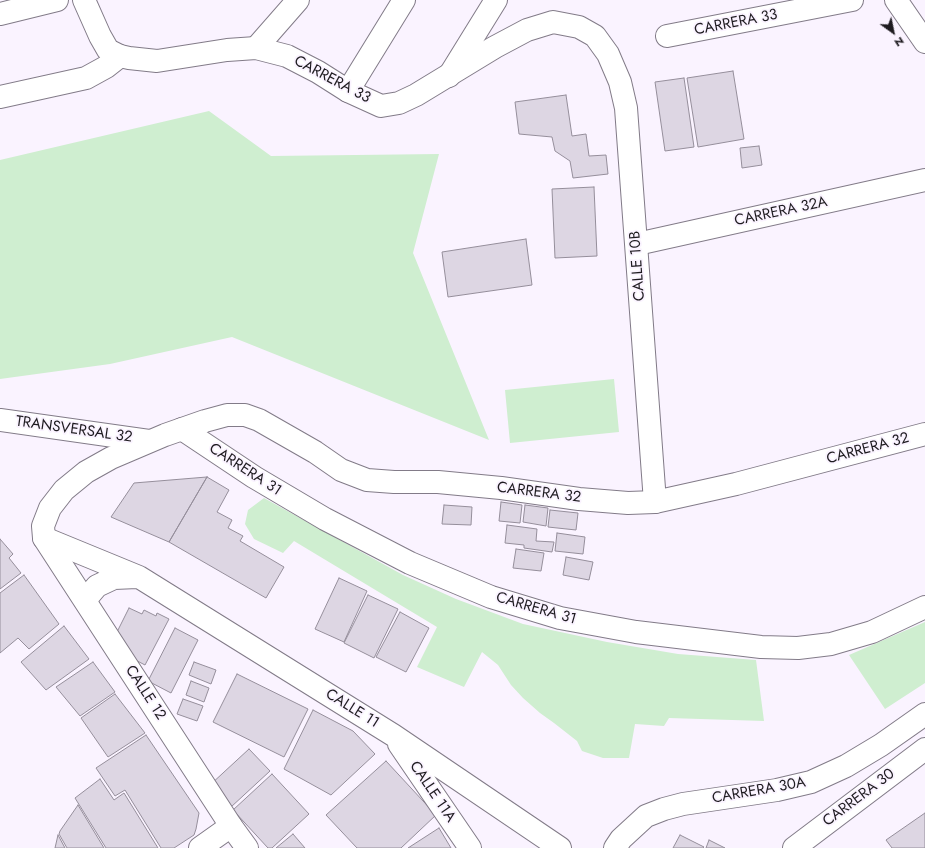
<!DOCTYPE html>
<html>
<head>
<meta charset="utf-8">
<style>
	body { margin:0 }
	#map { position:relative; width:925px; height:848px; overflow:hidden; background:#faf3ff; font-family:Jost,sans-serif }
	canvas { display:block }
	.north { position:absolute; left:873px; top:12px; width:40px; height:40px; -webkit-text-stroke:3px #faf3ff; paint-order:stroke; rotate:147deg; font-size:11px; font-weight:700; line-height:16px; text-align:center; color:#1e1b20 }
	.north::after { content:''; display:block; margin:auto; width:14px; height:18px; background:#1e1b20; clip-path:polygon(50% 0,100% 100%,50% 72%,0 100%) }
</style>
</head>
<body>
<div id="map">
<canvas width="925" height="848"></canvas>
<div class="north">N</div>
</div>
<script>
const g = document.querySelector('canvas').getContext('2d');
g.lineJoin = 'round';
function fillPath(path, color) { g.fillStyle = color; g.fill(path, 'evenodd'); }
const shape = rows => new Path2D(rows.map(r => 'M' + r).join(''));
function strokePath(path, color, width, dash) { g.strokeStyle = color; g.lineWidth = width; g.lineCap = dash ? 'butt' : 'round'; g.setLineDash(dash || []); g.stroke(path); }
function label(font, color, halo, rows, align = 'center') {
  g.font = font + ' Jost,sans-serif'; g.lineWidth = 3.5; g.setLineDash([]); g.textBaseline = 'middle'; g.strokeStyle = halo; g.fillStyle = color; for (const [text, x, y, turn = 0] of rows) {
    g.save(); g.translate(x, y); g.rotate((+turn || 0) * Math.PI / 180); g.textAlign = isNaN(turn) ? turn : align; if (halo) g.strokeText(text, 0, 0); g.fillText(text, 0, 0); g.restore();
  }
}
const green = shape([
	[209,111,271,156,439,154,413,253,489,440,232,337,110,364,0,379,0,160],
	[614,379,619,432,510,443,505,390],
	[264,498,403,575,456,599,523,624,607,642,678,654,756,660,764,721,669,718,664,726,635,724,629,758,603,758,582,751,577,741,554,723,540,713,523,698,511,685,498,665,482,652,464,687,417,667,437,627,294,541,283,553,254,539,245,524,248,510],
	[925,622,925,683,885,709,849,655]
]);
const building = shape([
	[733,71,744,139,698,147,687,78,733,71],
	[684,78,694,147,665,151,655,82,684,78],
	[566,95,572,136,586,134,589,156,606,155,608,174,573,178,570,161,555,151,552,137,519,134,515,102,566,95],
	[759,146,762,165,742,168,740,148,759,146],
	[594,187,597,256,555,258,552,189,594,187],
	[526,239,532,285,448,297,442,252,526,239],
	[207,477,169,542,111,517,134,483,207,477],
	[207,477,229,490,217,512,232,520,228,528,243,536,240,541,284,567,266,598,169,542,207,477],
	[501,502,522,505,520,523,499,521,501,502],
	[444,505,472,507,471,525,442,524,444,505],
	[525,505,548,508,546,526,523,522,525,505],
	[550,510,578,513,576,530,548,527,550,510],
	[507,525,537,529,536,541,554,542,552,552,524,548,524,545,505,543,507,525],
	[557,533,585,537,583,554,555,551,557,533],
	[0,539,13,554,9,558,21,573,0,589,0,539],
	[516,549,544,553,541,571,513,568,516,549],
	[566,557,593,562,589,580,563,575,566,557],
	[24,575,59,624,29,649,18,638,0,653,0,593,24,575],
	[339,578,367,591,344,642,315,629,339,578],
	[368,595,398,609,374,658,344,643,368,595],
	[129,608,142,614,144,610,156,616,157,613,169,619,145,665,122,653,126,644,114,638,129,608],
	[400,612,429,628,406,672,376,657,400,612],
	[64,626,89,659,46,690,21,662,64,626],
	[175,628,198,640,171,693,148,681,175,628],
	[93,662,115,692,80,716,56,687,93,662],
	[194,662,216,670,211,684,189,675,194,662],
	[237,674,308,709,284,757,213,722,237,674],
	[191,681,209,688,204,702,186,695,191,681],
	[115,694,145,733,108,757,81,718,115,694],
	[183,699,203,706,197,721,177,714,183,699],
	[313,710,353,731,375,754,331,795,284,769,313,710],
	[146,735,199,813,196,829,194,835,174,848,161,848,125,790,115,796,96,768,146,735],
	[249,749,270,771,231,807,210,785,249,749],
	[386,761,436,815,401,848,357,848,326,815,386,761],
	[272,774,309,814,272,848,268,848,233,810,272,774],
	[100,779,114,800,124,793,158,848,106,848,75,798,100,779],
	[78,805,104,848,67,848,59,834,60,831,78,805],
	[925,813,925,848,892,848,886,840,925,813],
	[439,828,451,848,408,848,439,828],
	[293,834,305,848,276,848,293,834],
	[58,835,65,848,55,848,58,835],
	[680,835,704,847,703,848,673,848,680,835],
	[709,840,725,848,706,848,709,840]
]);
const minor = shape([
	[896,0,925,42],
	[0,14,57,0],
	[667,36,852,0],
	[256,48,298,0],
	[449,76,496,0],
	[348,91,404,0],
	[0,97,86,78,106,67,120,56],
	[637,244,925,180],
	[0,420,149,441],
	[182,429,254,477,325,519,410,563,491,597,560,618,636,632,761,647,798,648,831,644,872,632,925,607],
	[655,502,736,484,925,434],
	[44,538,139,577,393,735,560,848],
	[85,600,97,586,114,578,137,577],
	[399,744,470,848],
	[200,848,231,826],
	[615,848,621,839,646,816,664,809,683,804,777,790,811,782,846,766,881,745,925,714],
	[794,848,925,749]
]);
const tertiary = shape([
	[84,0,100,36,108,50,120,56,129,58,157,61,227,50,256,48,287,56,318,72,348,91,381,106,399,103,416,95,495,47,527,30,553,22,579,27,595,36,608,54,620,82,626,108,655,502,628,503,579,499,501,488,438,482,394,482,367,480,341,470,315,452,259,420,245,415,227,415,205,421,165,435,111,458,86,472,64,490,50,508,43,526,44,538,231,826,247,848]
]);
const streetNames = [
	["CARRERA 33",736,23,-11],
	["CARRERA 33",332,80,28],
	["CARRERA 32A",781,212,-12],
	["CALLE 10B",638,266,-94],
	["TRANSVERSAL 32",74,430,8],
	["CARRERA 32",868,449,-15],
	["CARRERA 31",245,470,33],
	["CARRERA 32",539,493,7],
	["CARRERA 31",536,609,16],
	["CALLE 12",145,693,57],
	["CALLE 11",352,709,32],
	["CARRERA 30A",759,791,-10],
	["CALLE 11A",432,792,56],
	["CARRERA 30",859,798,-37]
];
fillPath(green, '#cfeed0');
fillPath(building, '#ddd6e3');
strokePath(building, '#958e9b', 1);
strokePath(minor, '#827b88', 24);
strokePath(tertiary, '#827b88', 24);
strokePath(minor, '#fff', 22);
strokePath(tertiary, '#fff', 22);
label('15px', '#1e1b20', '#faf3ff', streetNames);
</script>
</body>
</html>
